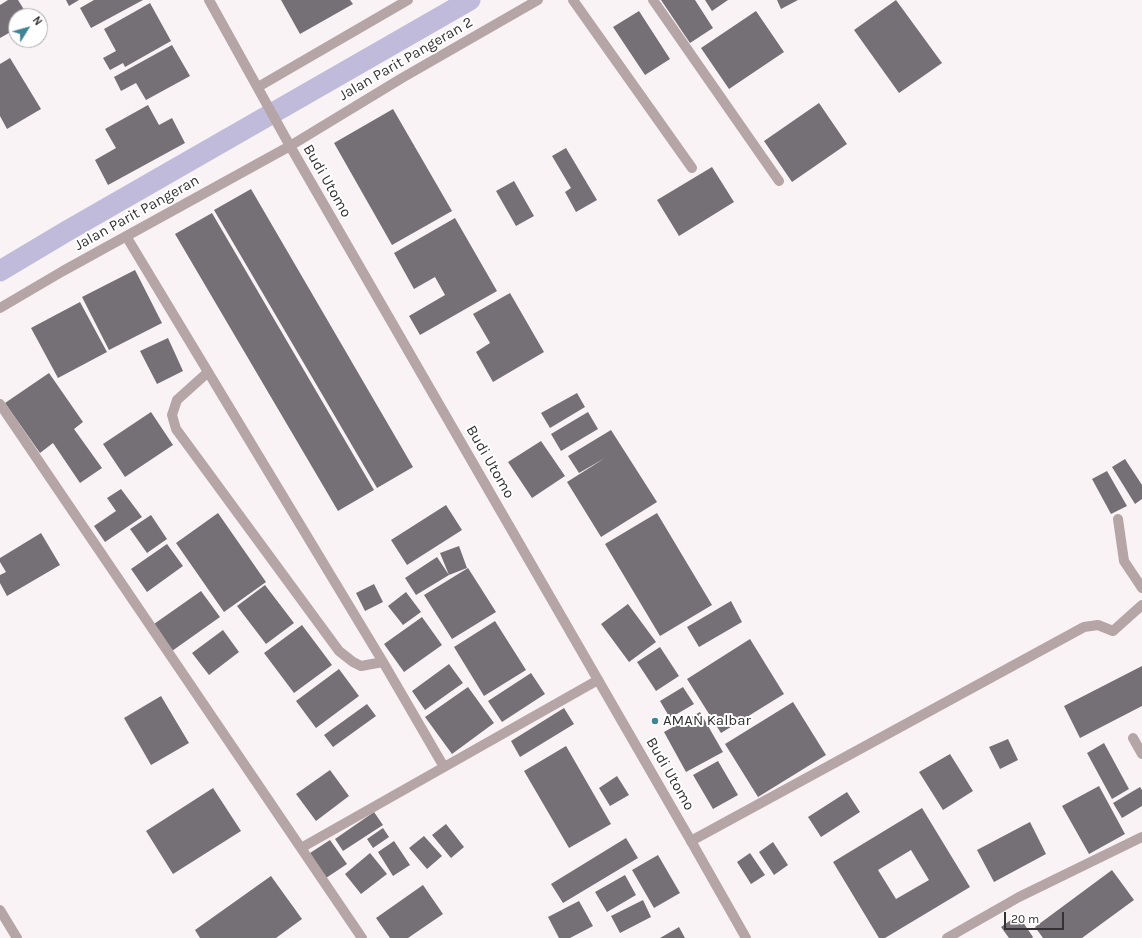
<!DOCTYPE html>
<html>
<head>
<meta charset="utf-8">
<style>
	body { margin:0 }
	#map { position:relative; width:1142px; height:938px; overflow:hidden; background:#faf3f6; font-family:Karla,sans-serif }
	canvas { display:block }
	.north { position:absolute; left:8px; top:8px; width:40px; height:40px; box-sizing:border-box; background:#fff; border:1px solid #aeadad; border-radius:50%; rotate:53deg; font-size:11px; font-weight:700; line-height:16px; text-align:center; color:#343133 }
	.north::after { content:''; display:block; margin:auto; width:14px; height:18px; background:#408493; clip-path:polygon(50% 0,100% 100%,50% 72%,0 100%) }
	.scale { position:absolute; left:1004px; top:912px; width:60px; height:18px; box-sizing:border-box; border:2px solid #343133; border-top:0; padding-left:5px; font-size:12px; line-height:14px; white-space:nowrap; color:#343133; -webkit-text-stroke:3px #fff; paint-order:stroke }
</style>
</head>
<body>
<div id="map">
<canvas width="1142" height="938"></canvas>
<div class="north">N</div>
<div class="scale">20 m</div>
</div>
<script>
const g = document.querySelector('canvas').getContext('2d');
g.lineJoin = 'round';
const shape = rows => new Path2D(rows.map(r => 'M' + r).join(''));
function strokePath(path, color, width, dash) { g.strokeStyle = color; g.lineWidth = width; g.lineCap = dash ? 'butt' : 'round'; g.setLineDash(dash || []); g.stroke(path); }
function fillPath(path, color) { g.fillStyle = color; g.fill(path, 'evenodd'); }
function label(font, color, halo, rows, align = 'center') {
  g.font = font + ' Karla,sans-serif'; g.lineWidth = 4; g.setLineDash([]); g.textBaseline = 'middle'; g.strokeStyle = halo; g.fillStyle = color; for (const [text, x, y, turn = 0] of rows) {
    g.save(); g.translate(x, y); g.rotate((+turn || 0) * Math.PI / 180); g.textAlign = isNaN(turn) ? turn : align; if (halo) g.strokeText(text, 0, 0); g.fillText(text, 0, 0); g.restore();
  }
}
const canal = shape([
	[0,271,67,231,470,0]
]);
const building = shape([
	[8,0,18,0,28,16,16,16,16,29,0,38,0,5],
	[66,0,79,0,69,6],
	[94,0,143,0,91,28,80,8],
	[281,0,350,0,353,4,300,34],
	[661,0,695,0,713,28,690,43],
	[705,0,728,0,712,11],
	[777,0,798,0,781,9],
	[896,0,942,63,899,93,854,30],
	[150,3,171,41,125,67,123,63,110,70,103,58,116,51,104,29],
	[639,11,670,59,645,75,613,27],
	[756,11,784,52,729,89,701,48],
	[172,45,190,76,146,100,136,83,121,91,114,77],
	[10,58,41,109,7,129,0,116,0,64],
	[819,103,847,144,792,182,764,141],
	[148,105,159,125,172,118,185,143,108,185,95,160,116,148,105,129],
	[393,109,452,211,392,245,334,143],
	[566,148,597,200,576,212,565,192,571,188,552,156],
	[712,167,734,202,679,236,657,200],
	[514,181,534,216,516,226,496,191],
	[251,189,413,467,377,488,214,210],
	[212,213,374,490,338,511,175,234],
	[455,218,497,291,420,335,409,316,445,295,435,277,414,289,394,253],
	[135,270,162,323,109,350,82,297],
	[510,293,544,352,493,382,476,352,490,343,473,314],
	[80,302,107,352,58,378,31,328],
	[168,338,183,371,157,384,140,351],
	[49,373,83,422,74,429,102,468,80,483,53,443,40,453,5,403],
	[577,393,585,407,550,428,541,413],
	[151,412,173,445,125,477,103,444],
	[588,412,598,429,561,451,551,434],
	[611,430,657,502,601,537,567,482,605,458,579,473,568,456],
	[541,441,565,476,532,498,508,462],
	[1125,459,1142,485,1142,499,1135,504,1112,467],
	[1107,471,1127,506,1111,514,1092,479],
	[121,489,142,517,105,542,94,526,116,511,107,498],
	[446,505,462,530,407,565,391,540],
	[218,513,266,582,224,612,176,543],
	[657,513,712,605,660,636,605,544],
	[151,515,167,539,147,553,130,529],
	[41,533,60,565,7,596,0,583,0,575,6,572,0,562,0,558],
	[167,544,183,566,147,592,131,569],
	[459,546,467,568,449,575,440,553],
	[437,557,449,575,416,595,405,578],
	[468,568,496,612,452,639,424,595],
	[374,584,383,602,365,611,356,593],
	[265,585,294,623,266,644,237,606],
	[201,591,220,617,172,651,154,624],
	[406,592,421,612,403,625,388,606],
	[731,601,742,622,699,647,687,627],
	[628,604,656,642,629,662,601,624],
	[422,617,442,645,404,672,384,644],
	[495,621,526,670,484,696,454,647],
	[302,625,332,665,294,693,264,653],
	[223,630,239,652,209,675,192,653],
	[750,639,784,694,721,733,687,679],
	[660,647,679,676,656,691,637,662],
	[449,664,463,683,425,710,412,691],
	[1142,666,1142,706,1080,738,1064,706],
	[339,669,359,696,316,728,296,701],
	[531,673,545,694,502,722,488,701],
	[468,687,494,723,452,754,425,717],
	[683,687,694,704,670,718,660,701],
	[161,696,189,743,151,765,124,718],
	[793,702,826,755,758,797,725,744],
	[367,704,376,716,333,747,324,735],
	[564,708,574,724,520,757,511,741],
	[700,712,723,752,686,772,664,732],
	[1008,739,1018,760,1000,769,989,747],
	[1104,743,1129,789,1112,799,1087,753],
	[566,746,611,824,569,848,524,771],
	[950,754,973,791,943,810,919,772],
	[718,761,738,795,713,809,693,775],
	[330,770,349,796,316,821,296,794],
	[617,776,629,795,610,806,599,788],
	[1099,786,1125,834,1089,854,1062,806],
	[1140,787,1142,790,1142,806,1122,818,1113,803],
	[213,788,241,831,173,874,146,831],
	[847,792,860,812,821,837,808,817],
	[922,808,970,887,885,938,879,938,833,862],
	[911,850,929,880,896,899,878,870],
	[374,812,383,825,343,851,335,839],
	[1030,822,1046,854,994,882,977,850],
	[446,824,464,847,451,858,432,835],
	[383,828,389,837,373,848,367,839],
	[424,836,442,856,427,869,409,848],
	[626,838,638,858,563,903,551,884],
	[330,840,347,864,326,878,310,853],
	[394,841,410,865,393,876,378,852],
	[773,842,788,865,774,875,759,852],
	[370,853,387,874,361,894,345,874],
	[750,853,765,875,751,884,737,862],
	[658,855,680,893,654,908,632,870],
	[1112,870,1134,900,1082,938,1043,938,1035,927],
	[625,875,636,895,607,912,595,892],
	[271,876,302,919,276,938,200,938,195,930],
	[423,885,443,914,408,938,390,938,376,918],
	[643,900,651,917,620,933,611,916],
	[579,901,593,926,570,938,559,938,548,917],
	[1018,915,1033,937,1032,938,1009,938,1001,927],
	[679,927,685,938,660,938]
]);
const service = shape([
	[1133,738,1142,754]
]);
const minor = shape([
	[573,0,692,168],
	[653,0,779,181],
	[258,87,408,0],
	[126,236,383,662,444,767],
	[0,308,63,271,290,146,402,78,538,0],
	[207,373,177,400,172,415,176,429,339,651,353,662,361,666,383,662],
	[0,404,362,938],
	[1118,519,1124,561,1142,588],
	[691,841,1084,627,1098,625,1113,631,1142,605],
	[301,848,598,680],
	[0,910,17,938],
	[947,938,1019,897,1142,837]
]);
const tertiary = shape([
	[209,0,290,146,691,841,746,938]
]);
const markers = [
	[655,721,4,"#408493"]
];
const streetNames = [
	["Jalan Parit Pangeran 2",406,59,-30],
	["Budi Utomo",327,181,60],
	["Jalan Parit Pangeran",137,213,-29],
	["Budi Utomo",490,462,60],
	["Budi Utomo",670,774,60]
];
const poiNames = [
	["AMAN Kalbar",663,721]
];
strokePath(canal, '#c1bbdb', 21);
fillPath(building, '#747075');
strokePath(service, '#b6a5a6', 10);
strokePath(minor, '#b6a5a6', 10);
strokePath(tertiary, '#b6a5a6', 10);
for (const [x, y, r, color] of markers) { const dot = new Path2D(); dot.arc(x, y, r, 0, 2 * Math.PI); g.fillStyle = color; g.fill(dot); strokePath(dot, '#fff', 1.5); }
label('15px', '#343133', '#fff', streetNames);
label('15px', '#343133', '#fff', poiNames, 'left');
</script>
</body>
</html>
